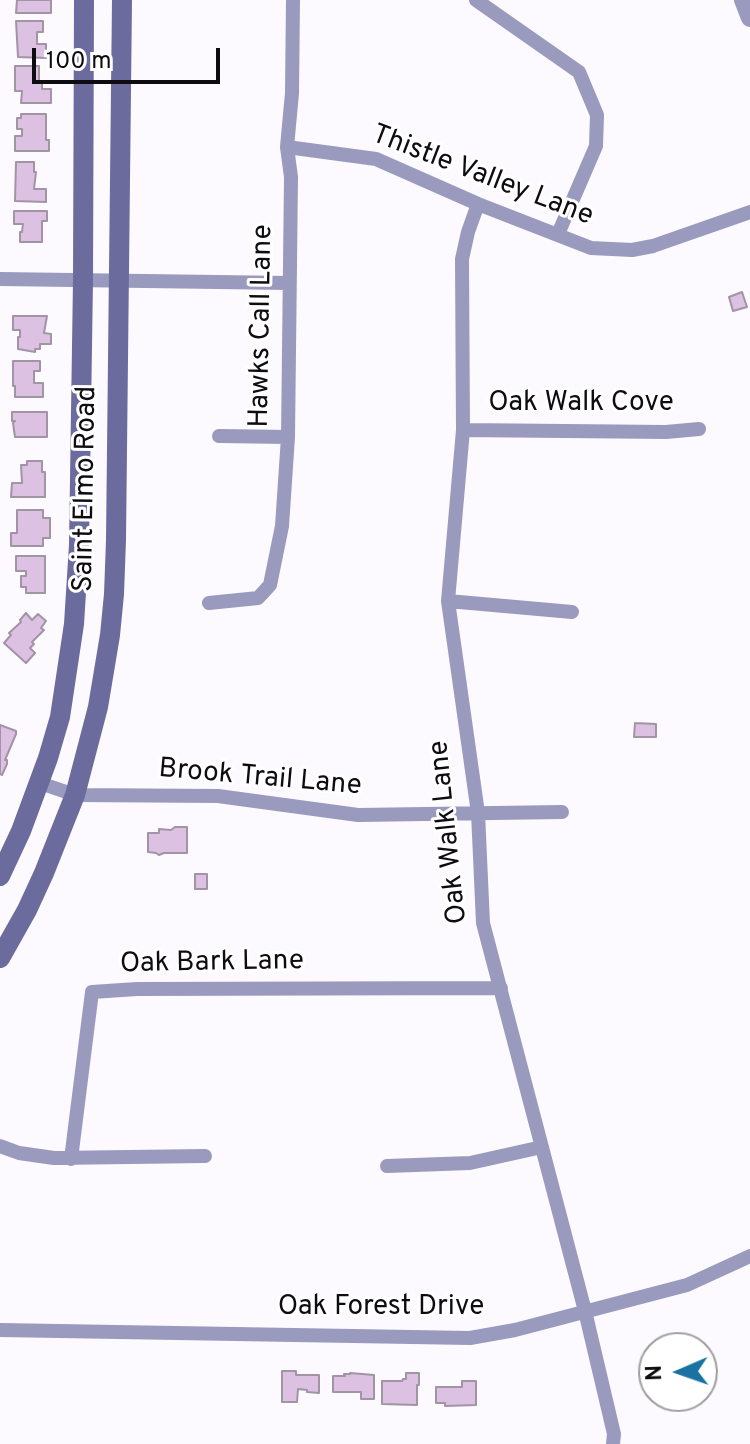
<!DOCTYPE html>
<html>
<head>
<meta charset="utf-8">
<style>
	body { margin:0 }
	#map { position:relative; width:750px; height:1444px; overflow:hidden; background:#fcfafe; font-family:Overpass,sans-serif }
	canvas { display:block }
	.north { position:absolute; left:638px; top:1332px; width:80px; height:80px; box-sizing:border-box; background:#fff; border:2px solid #9f9ea0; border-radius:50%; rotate:268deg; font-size:22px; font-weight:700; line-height:32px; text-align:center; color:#0f0c11 }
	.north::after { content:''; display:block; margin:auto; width:28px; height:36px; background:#1972a1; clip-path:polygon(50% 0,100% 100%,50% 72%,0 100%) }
	.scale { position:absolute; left:32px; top:48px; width:188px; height:36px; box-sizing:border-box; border:4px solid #0f0c11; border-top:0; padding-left:10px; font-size:24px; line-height:28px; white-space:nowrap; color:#0f0c11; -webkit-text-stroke:6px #fff; paint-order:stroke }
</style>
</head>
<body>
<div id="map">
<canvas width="750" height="1444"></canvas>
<div class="north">N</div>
<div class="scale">100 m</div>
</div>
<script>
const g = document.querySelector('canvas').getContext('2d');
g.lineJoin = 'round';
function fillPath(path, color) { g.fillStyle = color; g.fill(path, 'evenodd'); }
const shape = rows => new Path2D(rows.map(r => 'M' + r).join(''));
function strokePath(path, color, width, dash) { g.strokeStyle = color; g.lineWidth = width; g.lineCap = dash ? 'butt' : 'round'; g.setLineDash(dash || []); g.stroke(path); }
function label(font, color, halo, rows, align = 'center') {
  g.font = font + ' Overpass,sans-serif'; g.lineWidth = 6; g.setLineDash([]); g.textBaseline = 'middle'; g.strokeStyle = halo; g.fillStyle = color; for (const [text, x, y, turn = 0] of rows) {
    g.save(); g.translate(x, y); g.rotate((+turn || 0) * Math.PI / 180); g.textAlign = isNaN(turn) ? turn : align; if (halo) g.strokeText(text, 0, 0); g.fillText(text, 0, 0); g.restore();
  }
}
const building = shape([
	[17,0,51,0,51,13,16,13,17,0],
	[16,21,43,21,43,32,37,32,37,44,46,44,46,58,18,57,16,21],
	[15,66,39,66,39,83,42,83,42,89,51,89,51,103,21,103,22,91,15,91,15,66],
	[21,114,46,114,46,140,49,140,49,151,15,151,15,136,22,136,22,129,17,129,17,118,21,118,21,114],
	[16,162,34,162,34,172,36,172,34,189,46,189,46,202,15,201,16,162],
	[14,211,47,211,47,221,42,221,42,242,20,242,20,232,22,232,23,224,14,224,14,211],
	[742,292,747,307,733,311,729,297,742,292],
	[13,316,47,316,44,333,51,334,51,344,40,344,40,349,35,349,35,352,18,349,18,337,20,337,20,330,13,330,13,316],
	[13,361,40,361,40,371,34,371,34,383,43,383,43,397,15,397,15,386,13,386,13,361],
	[12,412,47,412,47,437,15,437,13,423,15,421,12,421,12,412],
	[27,461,42,461,42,472,45,472,45,497,11,497,12,483,22,483,21,465,27,465,27,461],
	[17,510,43,510,43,518,50,518,50,538,43,538,43,546,11,546,11,533,17,533,17,510],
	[16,556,45,556,45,593,26,593,26,587,21,587,21,576,26,576,26,571,16,571,16,556],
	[26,613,32,620,38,614,46,621,41,628,44,630,32,642,34,644,30,648,35,653,26,663,4,643,11,635,9,633,21,622,20,620,26,613],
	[635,723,656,724,656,737,634,737,635,723],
	[0,725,16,731,16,734,5,760,7,760,7,764,2,775,0,774,0,725],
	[175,827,187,827,187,853,164,853,159,855,156,853,148,852,148,833,159,833,159,829,171,830,175,827],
	[195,874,207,874,207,889,195,889,195,874],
	[282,1371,296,1371,296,1375,319,1375,319,1393,307,1392,307,1390,298,1389,297,1402,282,1402,282,1371],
	[350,1373,374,1375,374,1399,361,1399,361,1392,333,1392,333,1376,345,1376,344,1374,350,1374,350,1373],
	[406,1373,419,1373,419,1385,417,1385,417,1405,382,1404,382,1381,402,1381,403,1379,406,1379,406,1373],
	[462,1381,476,1381,476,1405,445,1406,445,1403,436,1403,436,1387,462,1387,462,1381]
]);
const minor = shape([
	[476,0,579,72,597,115,596,146,558,234],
	[287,147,376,159,478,204,591,248,632,250,653,246,750,212],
	[478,204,468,232,462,259,463,430,448,601,478,813,483,923,585,1311,614,1434,613,1444],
	[0,279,289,283],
	[463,430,666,432,699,429],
	[219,436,288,437],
	[448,601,572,612],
	[209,603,258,598,270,585,282,526,288,437,291,177,287,147,292,93,293,0],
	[40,783,75,795,218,796,358,815,562,812],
	[0,1146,19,1153,54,1158,205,1156],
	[71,1159,92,992,137,989,501,988],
	[387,1166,470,1163,542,1147],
	[0,1330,470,1338,515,1330,687,1285,750,1256]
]);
const tertiary = shape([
	[743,0,750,18]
]);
const secondary = shape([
	[0,876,21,831,48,758,60,717,74,624,79,545,83,280,84,0],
	[0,958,27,910,44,873,75,795,98,707,110,635,114,594,116,540,122,0]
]);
const streetNames = [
	["Thistle Valley Lane",482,177,21],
	["Hawks Call Lane",263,326,-89],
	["Oak Walk Cove",581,404],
	["Saint Elmo Road",87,489,-89],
	["Brook Trail Lane",260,779,5],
	["Oak Walk Lane",450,832,-96],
	["Oak Bark Lane",212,964,-1],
	["Oak Forest Drive",381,1308]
];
fillPath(building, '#ddc1e3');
strokePath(building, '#a194a4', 2);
strokePath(minor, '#999abe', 14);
strokePath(tertiary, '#999abe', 18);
strokePath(secondary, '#6c6b9e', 20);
label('28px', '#0f0c11', '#fff', streetNames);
</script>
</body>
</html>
